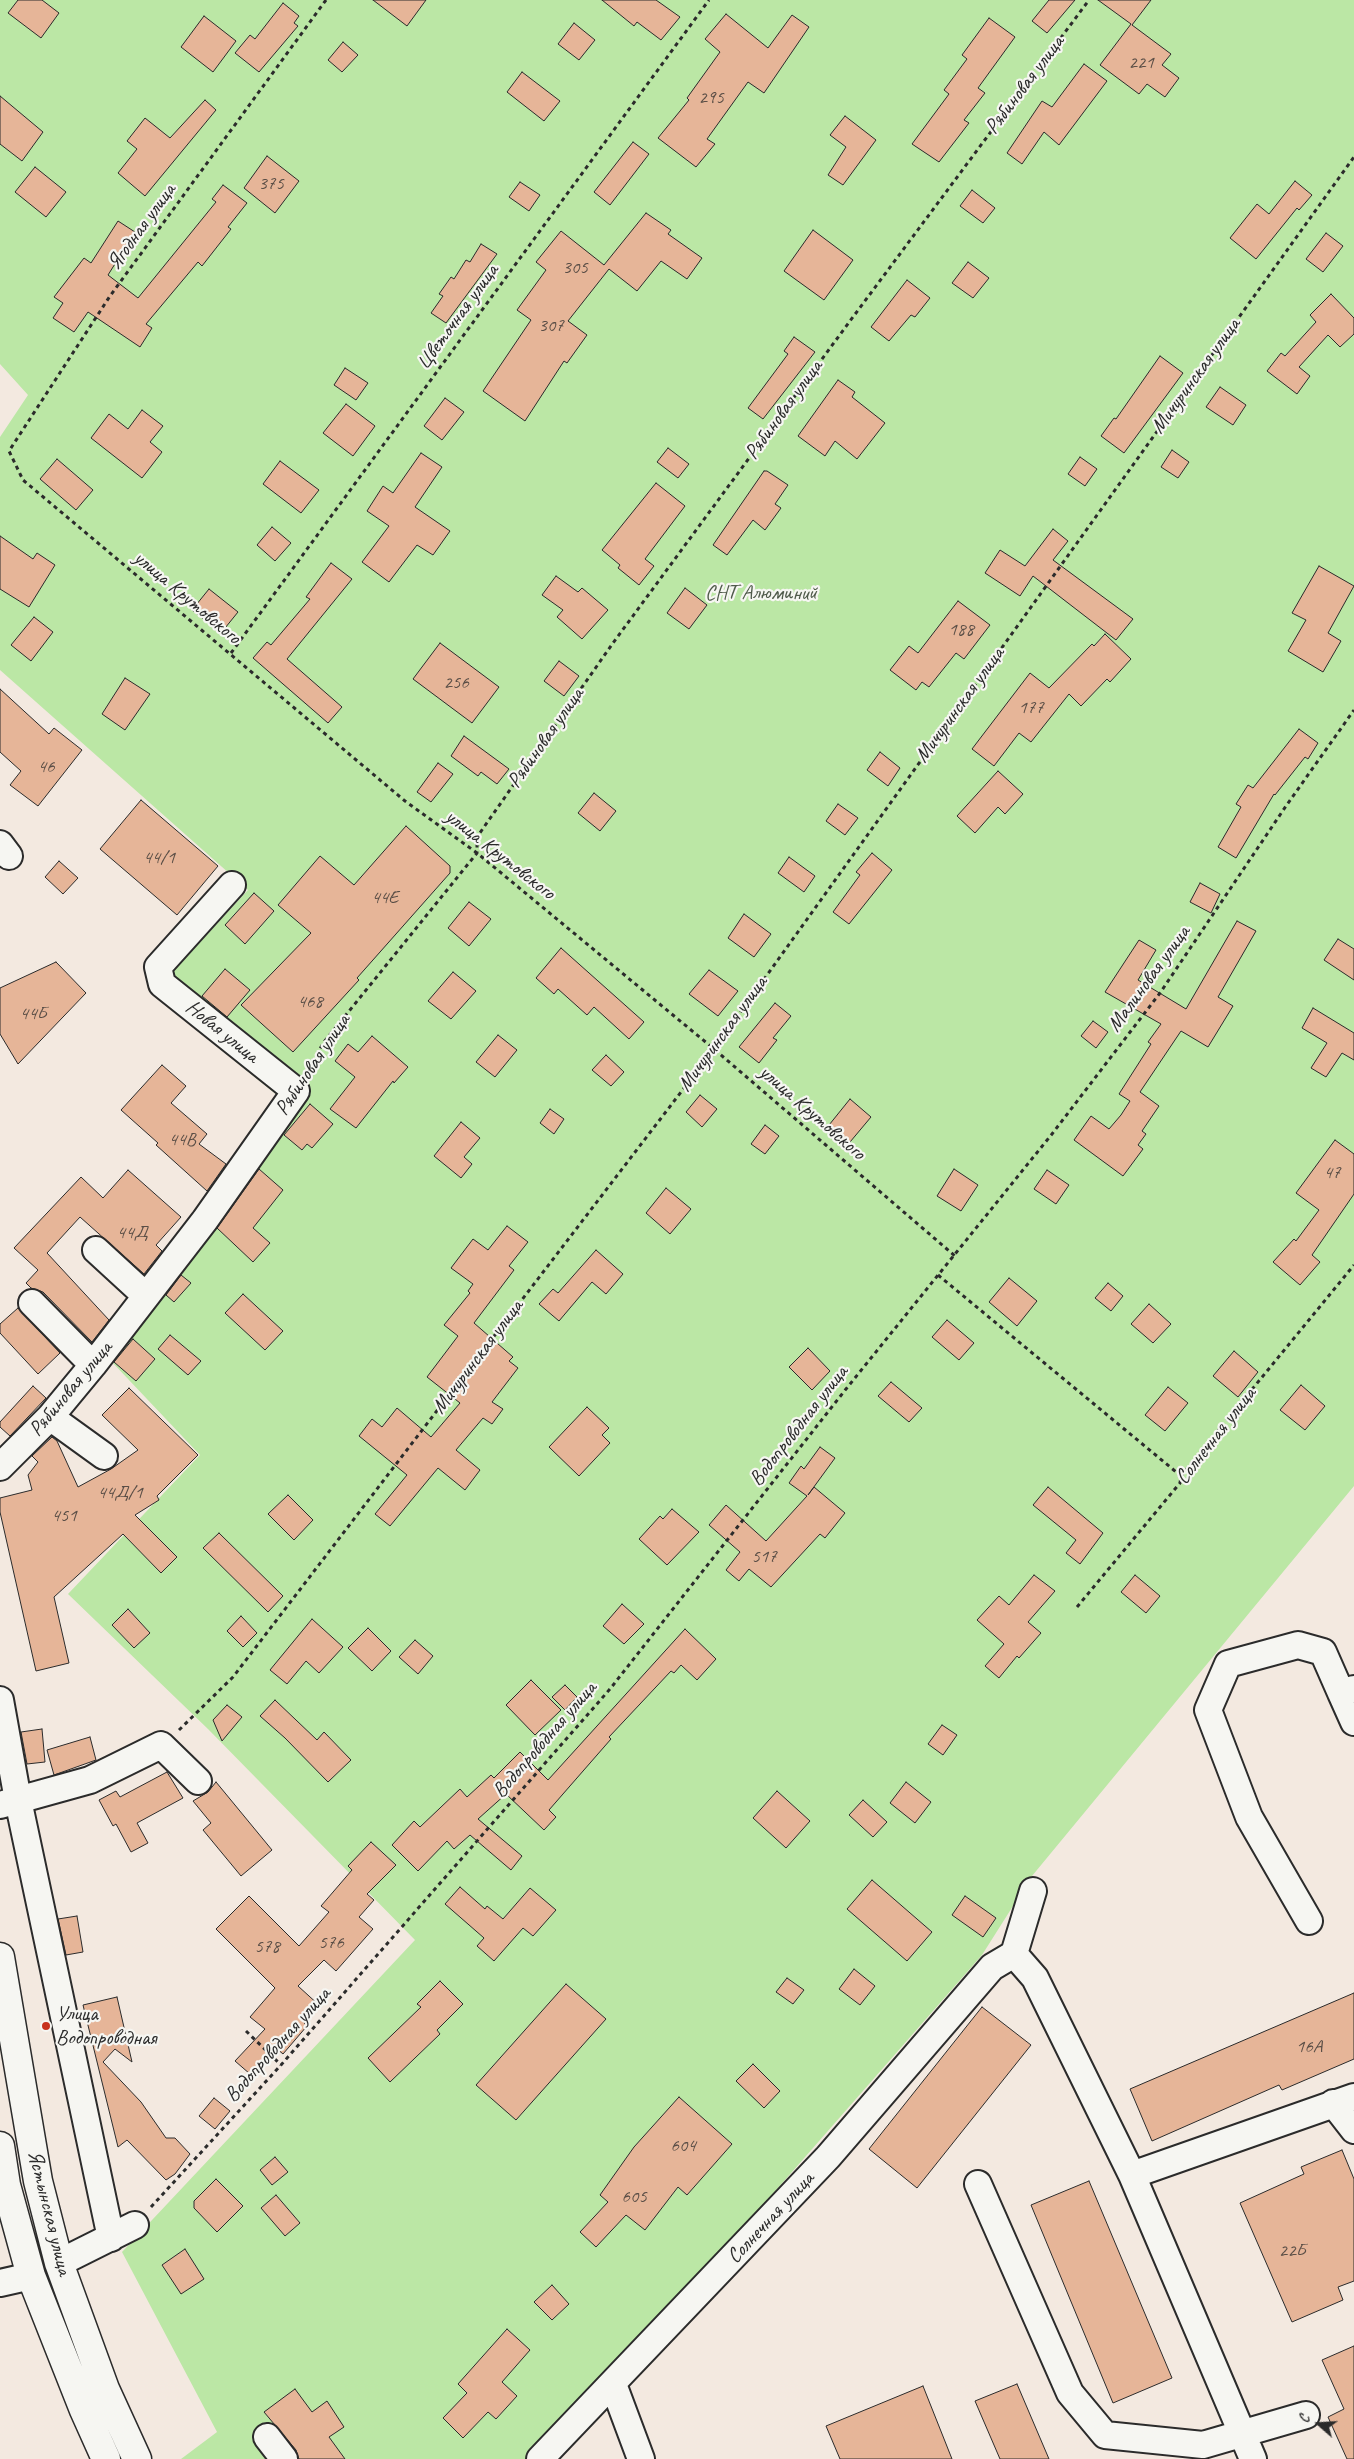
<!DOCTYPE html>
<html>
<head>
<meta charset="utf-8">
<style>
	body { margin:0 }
	#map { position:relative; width:1354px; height:2459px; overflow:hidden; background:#f3e9e0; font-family:Caveat,sans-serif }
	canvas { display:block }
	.north { position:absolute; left:1294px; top:2399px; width:50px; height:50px; -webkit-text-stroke:4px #f6f6f2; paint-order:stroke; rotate:289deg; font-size:14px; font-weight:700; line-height:20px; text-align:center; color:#2b2b2b }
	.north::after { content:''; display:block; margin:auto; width:18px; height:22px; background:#2b2b2b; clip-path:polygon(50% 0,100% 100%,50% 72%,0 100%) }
</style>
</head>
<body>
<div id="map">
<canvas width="1354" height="2459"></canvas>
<div class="north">С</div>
</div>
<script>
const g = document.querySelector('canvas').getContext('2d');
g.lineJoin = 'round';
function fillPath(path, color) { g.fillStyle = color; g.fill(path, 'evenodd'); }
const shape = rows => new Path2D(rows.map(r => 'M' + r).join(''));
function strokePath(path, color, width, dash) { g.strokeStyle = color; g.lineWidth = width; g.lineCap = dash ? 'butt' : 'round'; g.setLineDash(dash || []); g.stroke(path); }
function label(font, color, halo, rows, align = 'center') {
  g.font = font + ' Caveat,sans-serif'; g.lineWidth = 4.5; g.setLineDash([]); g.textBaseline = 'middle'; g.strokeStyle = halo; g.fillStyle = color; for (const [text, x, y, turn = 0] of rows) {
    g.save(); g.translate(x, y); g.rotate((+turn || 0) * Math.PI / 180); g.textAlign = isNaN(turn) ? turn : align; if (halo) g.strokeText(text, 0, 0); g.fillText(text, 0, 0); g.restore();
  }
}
const green = shape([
	[0,0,1354,0,1354,1486,1032,1876,982,1955,728,2245,527,2459,181,2459,217,2432,122,2252,415,1940,208,1729,68,1594,200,1455,111,1361,181,1275,229,1200,298,1112,152,994,248,890,0,670,0,437,28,395,0,364]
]);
const building = shape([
	[18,0,42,0,59,13,41,38,8,13,18,0],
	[373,0,426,0,407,26,373,0],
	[602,0,656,0,680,17,661,40,637,22,634,26,602,0],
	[1049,0,1075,0,1047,33,1032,21,1049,0],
	[1098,0,1151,0,1132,25,1171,54,1162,65,1179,78,1165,97,1147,84,1139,94,1100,65,1131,24,1098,0],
	[283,3,299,16,294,23,298,26,259,72,235,53,250,35,255,39,283,3],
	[726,14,768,48,792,15,809,27,764,93,748,82,707,139,715,144,696,167,658,138,689,100,687,98,720,52,705,39,726,14],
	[204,16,236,41,213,72,181,47,204,16],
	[989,18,1015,37,978,88,985,93,964,120,969,123,939,162,912,144,949,94,944,90,967,59,962,55,989,18],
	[574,23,595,40,579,60,558,44,574,23],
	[343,42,358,55,342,72,328,60,343,42],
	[1084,64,1107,81,1059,145,1044,132,1022,164,1007,153,1042,101,1052,107,1084,64],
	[522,72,560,101,544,121,507,92,522,72],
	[0,96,43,132,22,161,0,144,0,96],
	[205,100,216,110,145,196,118,173,137,149,127,141,145,118,170,138,205,100],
	[845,116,876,140,843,185,828,175,846,147,830,135,845,116],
	[633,142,649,154,610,205,594,192,633,142],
	[267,156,299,181,275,213,244,188,267,156],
	[35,167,66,192,46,217,15,192,35,167],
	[1295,181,1312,195,1299,210,1297,208,1256,259,1230,238,1257,204,1269,214,1295,181],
	[520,182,540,195,529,211,509,197,520,182],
	[223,185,247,203,228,227,231,229,202,266,198,262,146,324,152,328,140,347,88,312,74,332,53,318,63,303,54,297,84,258,91,263,118,221,135,232,108,275,138,298,216,202,212,199,223,185],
	[972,190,995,208,983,223,960,206,972,190],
	[646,213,671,230,668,234,702,258,687,279,661,261,637,291,609,269,568,321,587,335,567,363,564,361,525,421,483,391,531,320,517,310,546,270,536,262,561,231,604,265,646,213],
	[813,230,853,260,824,300,784,271,813,230],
	[1326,233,1343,246,1323,272,1306,259,1326,233],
	[481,244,497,254,446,323,431,313,443,296,439,294,451,277,454,279,466,260,470,262,481,244],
	[968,262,989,278,973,298,952,283,968,262],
	[907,280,930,298,915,317,911,315,889,341,871,327,907,280],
	[1331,294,1354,318,1354,334,1340,347,1328,335,1299,367,1310,376,1297,394,1267,371,1281,353,1285,356,1316,322,1310,315,1331,294],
	[794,337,815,352,763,419,748,408,788,354,784,351,794,337],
	[1160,356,1183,373,1124,453,1101,436,1114,418,1116,419,1160,356],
	[345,368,368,383,356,400,334,385,345,368],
	[838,380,855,392,852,397,885,423,857,459,835,441,825,456,798,436,838,380],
	[1220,387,1246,405,1233,425,1206,407,1220,387],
	[445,398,464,412,442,440,424,426,445,398],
	[346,404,375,426,353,456,323,433,346,404],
	[142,410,163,426,150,442,162,452,142,478,91,438,109,414,128,429,142,410],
	[668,448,689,464,678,478,657,462,668,448],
	[1172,450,1189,462,1178,478,1161,467,1172,450],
	[421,453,442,467,415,507,450,531,433,555,417,545,389,582,362,562,389,526,367,511,383,486,393,493,421,453],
	[1080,457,1097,469,1085,486,1068,474,1080,457],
	[57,459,93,490,76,510,40,479,57,459],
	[280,461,319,490,301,513,263,484,280,461],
	[764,471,767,471,788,485,775,504,781,508,765,530,753,520,727,555,713,545,764,471],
	[656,483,685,506,645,559,654,566,639,585,618,568,620,565,602,550,656,483],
	[272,527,291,543,275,561,257,545,272,527],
	[1053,529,1068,541,1053,560,1133,619,1116,640,1033,576,1020,596,985,573,1000,550,1025,566,1053,529],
	[0,536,33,559,37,553,55,565,29,607,0,589,0,536],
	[331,563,352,579,287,659,342,707,328,723,253,658,267,642,271,645,310,599,306,597,331,563],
	[1319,566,1354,586,1328,633,1341,641,1323,672,1288,651,1306,620,1292,613,1319,566],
	[556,576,578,592,582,588,608,610,582,639,557,617,563,610,542,595,556,576],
	[685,588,707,605,689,629,667,613,685,588],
	[209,589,238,612,221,633,192,610,209,589],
	[958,601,990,625,964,659,956,653,929,687,922,682,916,690,890,670,909,646,918,653,958,601],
	[34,617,53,632,31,661,11,645,34,617],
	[1105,634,1131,659,1110,682,1107,679,1081,706,1069,694,1031,742,1019,733,994,766,972,749,1030,673,1049,688,1092,644,1094,646,1105,634],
	[440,643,499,687,472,723,413,679,440,643],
	[559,661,579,676,564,696,544,681,559,661],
	[125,678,150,694,125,730,102,714,125,678],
	[0,689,49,734,54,728,82,750,38,806,10,785,21,771,0,752,0,689],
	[1299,729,1318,743,1308,759,1305,757,1275,795,1274,794,1236,858,1218,847,1241,807,1236,804,1248,785,1253,788,1299,729],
	[464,736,509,769,497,784,481,772,478,776,451,756,464,736],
	[880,752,900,768,888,786,867,770,880,752],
	[438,763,453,774,431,802,417,792,438,763],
	[998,771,1023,794,1005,814,998,807,975,833,957,816,998,771],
	[594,793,616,811,600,831,578,813,594,793],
	[141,800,218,866,177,915,100,849,141,800],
	[838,804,858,818,845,835,826,821,838,804],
	[406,826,450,866,450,873,357,978,359,980,293,1052,241,1005,311,933,278,905,320,856,354,885,406,826],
	[872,853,892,870,849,924,833,912,860,875,856,872,872,853],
	[789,857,815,876,804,892,778,873,789,857],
	[59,861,78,878,63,894,45,877,59,861],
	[1200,883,1220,894,1211,913,1190,902,1200,883],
	[254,893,274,911,245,944,225,925,254,893],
	[469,902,491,919,469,946,448,928,469,902],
	[744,914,771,934,754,957,728,938,744,914],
	[1237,921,1256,931,1218,997,1233,1006,1208,1047,1181,1031,1140,1092,1159,1106,1142,1131,1146,1134,1138,1145,1143,1149,1123,1176,1074,1140,1091,1116,1109,1129,1121,1115,1130,1101,1119,1094,1151,1044,1148,1042,1161,1024,1105,992,1139,940,1156,950,1138,980,1186,1009,1237,921],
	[1338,939,1354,949,1354,980,1324,960,1338,939],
	[561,948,644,1022,629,1039,594,1007,587,1015,558,989,554,994,536,978,561,948],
	[56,962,86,993,18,1064,0,1034,0,988,56,962],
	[225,969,250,990,227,1017,202,996,225,969],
	[709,970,738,991,718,1016,689,994,709,970],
	[453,972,476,991,451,1019,428,1001,453,972],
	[775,1003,791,1016,773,1038,777,1040,759,1063,739,1047,775,1003],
	[1313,1008,1354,1033,1354,1060,1342,1053,1326,1077,1311,1068,1327,1043,1302,1028,1313,1008],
	[1093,1021,1108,1032,1096,1048,1081,1036,1093,1021],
	[498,1035,517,1050,495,1077,476,1062,498,1035],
	[372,1036,408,1067,394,1083,393,1081,356,1128,330,1109,355,1077,335,1061,348,1044,358,1052,372,1036],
	[606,1055,624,1072,611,1086,592,1070,606,1055],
	[162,1065,186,1086,171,1103,207,1134,199,1144,226,1164,207,1191,156,1145,158,1143,121,1110,162,1065],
	[700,1095,717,1109,702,1127,686,1112,700,1095],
	[850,1099,871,1117,845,1148,825,1130,850,1099],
	[310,1104,333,1124,312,1148,307,1144,302,1150,284,1135,310,1104],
	[550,1109,564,1119,554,1134,540,1123,550,1109],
	[461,1122,480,1138,464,1157,472,1164,461,1178,434,1156,461,1122],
	[765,1125,779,1136,765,1154,751,1144,765,1125],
	[1335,1140,1354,1154,1354,1194,1312,1255,1320,1262,1300,1285,1273,1262,1294,1239,1296,1241,1319,1210,1296,1193,1335,1140],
	[259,1169,283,1190,253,1228,270,1243,253,1262,217,1228,259,1169],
	[954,1169,978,1185,961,1211,937,1196,954,1169],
	[128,1170,181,1217,156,1245,162,1251,144,1274,80,1217,47,1253,109,1320,92,1342,43,1292,31,1288,26,1283,38,1270,14,1248,81,1177,103,1198,128,1170],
	[1047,1170,1069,1185,1056,1204,1034,1189,1047,1170],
	[666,1188,691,1209,670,1234,646,1213,666,1188],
	[507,1226,528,1242,509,1266,514,1270,474,1323,513,1357,509,1361,518,1368,492,1402,503,1409,492,1424,483,1418,456,1450,480,1470,465,1490,438,1468,390,1526,375,1514,407,1475,359,1436,372,1419,382,1427,397,1408,431,1437,460,1403,427,1377,458,1336,444,1325,470,1293,468,1291,473,1284,451,1268,473,1239,488,1250,507,1226],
	[596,1250,623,1274,606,1294,592,1282,559,1321,539,1304,553,1289,558,1293,596,1250],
	[181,1275,191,1283,174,1302,166,1295,181,1275],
	[1009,1278,1037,1301,1017,1326,989,1302,1009,1278],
	[1108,1283,1123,1296,1111,1311,1095,1298,1108,1283],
	[243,1294,283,1331,265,1350,225,1313,243,1294],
	[1149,1304,1171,1324,1153,1343,1131,1324,1149,1304],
	[18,1308,60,1353,38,1374,0,1333,0,1324,18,1308],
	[947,1320,974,1343,959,1360,932,1337,947,1320],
	[170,1335,201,1361,188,1375,158,1349,170,1335],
	[133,1339,155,1359,136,1381,114,1362,133,1339],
	[808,1348,830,1371,812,1390,789,1367,808,1348],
	[1234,1351,1258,1372,1238,1397,1213,1376,1234,1351],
	[891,1382,922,1408,909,1422,878,1396,891,1382],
	[1301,1385,1325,1406,1305,1430,1280,1410,1301,1385],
	[33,1386,46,1398,10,1436,0,1427,0,1422,33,1386],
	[1168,1387,1188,1403,1165,1431,1145,1415,1168,1387],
	[129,1388,198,1455,157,1496,159,1500,135,1515,177,1557,161,1573,123,1534,54,1597,69,1663,36,1671,0,1512,0,1498,32,1490,28,1475,38,1462,32,1456,52,1437,57,1441,78,1487,111,1469,138,1450,102,1415,129,1388],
	[587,1407,609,1428,602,1435,610,1443,579,1476,549,1447,587,1407],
	[820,1447,835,1458,808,1495,814,1487,845,1513,825,1538,820,1534,771,1587,749,1569,739,1581,726,1570,740,1552,709,1525,726,1505,766,1541,807,1496,789,1483,801,1466,804,1469,820,1447],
	[1048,1487,1103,1533,1080,1564,1066,1553,1076,1540,1033,1505,1048,1487],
	[288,1495,313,1520,294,1540,268,1514,288,1495],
	[672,1509,699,1532,667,1565,639,1539,660,1516,663,1519,672,1509],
	[219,1533,283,1596,268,1612,203,1548,219,1533],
	[1034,1575,1055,1591,1028,1622,1041,1633,1019,1658,1017,1656,999,1678,985,1666,1004,1644,977,1620,999,1596,1009,1605,1034,1575],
	[1135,1575,1160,1596,1146,1613,1121,1592,1135,1575],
	[622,1604,644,1624,624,1644,603,1626,622,1604],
	[128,1609,150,1633,134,1648,112,1625,128,1609],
	[241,1616,257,1633,243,1647,227,1631,241,1616],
	[312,1619,343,1647,319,1673,306,1661,287,1684,270,1670,312,1619],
	[368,1628,391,1651,372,1671,348,1648,368,1628],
	[685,1629,716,1659,697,1680,681,1665,674,1673,671,1671,609,1737,611,1739,549,1810,556,1817,544,1830,506,1794,478,1819,522,1856,511,1870,470,1835,454,1849,447,1841,418,1871,392,1845,414,1821,420,1827,460,1789,467,1797,491,1775,494,1778,520,1752,548,1780,685,1629],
	[415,1640,433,1656,418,1674,399,1657,415,1640],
	[531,1680,561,1710,535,1735,506,1705,531,1680],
	[565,1685,577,1697,565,1710,552,1697,565,1685],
	[275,1700,317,1740,324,1732,351,1760,328,1782,285,1738,260,1716,275,1700],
	[227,1705,242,1717,222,1741,213,1720,227,1705],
	[942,1725,957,1735,943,1755,928,1744,942,1725],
	[42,1729,45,1762,27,1764,21,1732,42,1729],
	[90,1737,96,1760,54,1775,47,1750,90,1737],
	[167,1772,183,1798,137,1823,148,1843,131,1852,116,1824,113,1826,99,1800,116,1791,120,1797,167,1772],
	[216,1782,272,1850,241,1876,203,1830,211,1823,193,1801,208,1792,216,1782],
	[906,1782,931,1802,915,1823,890,1803,906,1782],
	[777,1791,810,1821,786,1848,753,1818,777,1791],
	[863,1800,887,1822,873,1837,849,1815,863,1800],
	[371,1842,396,1865,367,1894,374,1900,359,1917,373,1929,336,1971,324,1960,298,1986,320,2006,304,2023,307,2026,283,2054,276,2048,250,2074,235,2061,265,2029,250,2017,275,1988,216,1929,249,1896,299,1946,329,1912,321,1906,352,1870,348,1866,371,1842],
	[872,1880,932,1932,907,1961,847,1909,872,1880],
	[460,1887,485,1909,487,1906,503,1919,530,1888,556,1910,533,1936,523,1928,494,1961,477,1946,484,1938,445,1904,460,1887],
	[965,1896,996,1918,983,1937,952,1915,965,1896],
	[77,1916,83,1952,66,1955,58,1919,77,1916],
	[854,1969,875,1986,860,2005,839,1989,854,1969],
	[787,1978,804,1990,793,2004,776,1992,787,1978],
	[440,1981,463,2004,437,2030,440,2034,390,2082,368,2058,421,2007,417,2004,440,1981],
	[566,1984,606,2019,516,2120,476,2085,566,1984],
	[1354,1993,1354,2059,1282,2090,1279,2085,1152,2141,1130,2089,1354,1993],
	[117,1997,132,2062,115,2049,103,2062,141,2102,166,2138,175,2138,190,2154,175,2174,166,2180,127,2140,118,2147,83,2005,117,1997],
	[982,2007,1031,2045,917,2188,869,2149,982,2007],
	[753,2064,780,2091,764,2108,736,2081,753,2064],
	[679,2097,732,2144,687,2195,678,2187,645,2230,626,2215,596,2247,580,2232,608,2202,600,2195,634,2147,679,2097],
	[214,2098,230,2111,215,2129,199,2116,214,2098],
	[1342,2150,1354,2179,1354,2281,1338,2287,1343,2300,1292,2322,1240,2203,1304,2174,1301,2167,1342,2150],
	[275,2157,288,2172,272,2185,260,2170,275,2157],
	[216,2179,243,2206,217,2232,194,2208,194,2201,216,2179],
	[1089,2181,1172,2378,1113,2403,1031,2205,1089,2181],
	[276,2195,300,2223,285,2236,261,2208,276,2195],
	[185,2249,204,2279,181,2294,162,2265,185,2249],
	[552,2285,569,2304,552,2320,534,2302,552,2285],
	[507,2329,530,2350,502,2382,517,2396,496,2419,488,2412,463,2438,443,2418,467,2393,458,2384,507,2329],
	[1354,2346,1354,2459,1347,2459,1328,2417,1344,2409,1322,2360,1354,2346],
	[1017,2384,1049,2459,1000,2459,975,2401,1017,2384],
	[923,2386,952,2459,840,2459,826,2426,923,2386],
	[295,2389,312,2412,327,2401,344,2427,329,2437,345,2459,299,2459,296,2450,264,2412,295,2389]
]);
const path = shape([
	[326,0,110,296,9,451,23,480,405,801,477,853,714,1049,955,1256],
	[231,653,709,0],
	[308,1069,324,1042,477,853,477,837,613,643,850,321,1089,0],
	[938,1275,1181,1476],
	[1077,1607,1180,1483,1181,1476,1354,1265],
	[179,1730,233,1677,714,1049,1354,157],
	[246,2031,281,2065],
	[151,2207,281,2065,610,1689,846,1389,1052,1134,1160,993,1286,806,1354,710]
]);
const minor = shape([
	[0,844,9,856],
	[96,1250,145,1295],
	[32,1303,93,1365],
	[50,1417,104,1456],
	[0,1467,50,1417,93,1365,205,1220,296,1091,162,984,158,967,232,885],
	[1354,1689,1341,1693,1354,1722],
	[0,1700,18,1800,111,2238],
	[0,1805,90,1780,161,1745,198,1781],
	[1309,1921,1249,1817,1208,1710,1228,1664,1298,1645,1323,1652,1341,1693],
	[1014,1954,1033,1891],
	[1333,2103,1354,2130],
	[1132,2175,1354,2097],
	[978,2184,1070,2393,1105,2435,1203,2445,1306,2415],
	[59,2263,135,2225],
	[0,2283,31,2276],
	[613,2384,641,2459],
	[267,2437,284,2459],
	[540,2459,828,2157,992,1967,1014,1954,1035,1978,1132,2175,1253,2459]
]);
const major = shape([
	[0,1957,38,2181,59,2263,105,2389,137,2459],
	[0,2146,6,2185,31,2276,84,2410,106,2459]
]);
const markers = [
	[46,2026,5,"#c8321e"]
];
const numberNames = [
	["221",1141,63],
	["295",711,98],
	["375",271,184],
	["305",575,268],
	["307",551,326],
	["188",961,630],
	["256",456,683],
	["177",1031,708],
	["46",46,767],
	["44/1",159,858],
	["44Е",385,898],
	["468",310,1002],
	["44Б",33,1014],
	["44В",182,1140],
	["47",1332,1173],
	["44Д",132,1233],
	["44Д/1",120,1493],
	["451",64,1516],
	["517",764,1557],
	["576",331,1943],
	["578",267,1947],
	["16А",1309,2047],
	["604",683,2146],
	["605",634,2197],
	["22Б",1292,2251]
];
const streetNames = [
	["Рябиновая улица",1025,85,-53],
	["Ягодная улица",142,227,-54],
	["Цветочная улица",458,317,-54],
	["Мичуринская улица",1196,376,-54],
	["Рябиновая улица",784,410,-54],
	["улица Крутовского",187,598,40],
	["Мичуринская улица",960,705,-54],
	["Рябиновая улица",546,738,-55],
	["улица Крутовского",500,855,38],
	["Малиновая улица",1149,979,-54],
	["Новая улица",222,1032,39],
	["Мичуринская улица",723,1034,-54],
	["Рябиновая улица",313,1065,-56],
	["улица Крутовского",812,1113,41],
	["Мичуринская улица",478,1357,-53],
	["Рябиновая улица",71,1389,-50],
	["Водопроводная улица",799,1426,-52],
	["Солнечная улица",1216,1436,-52],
	["Водопроводная улица",545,1740,-49],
	["Водопроводная улица",278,2045,-48],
	["Ястынская улица",49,2213,76],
	["Солнечная улица",771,2218,-47]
];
const parkNames = [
	["СНТ Алюминий",761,593]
];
const poiNames = [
	["Улица",56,2014],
	["Водопроводная",56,2038]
];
fillPath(green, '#bbe7a5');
fillPath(building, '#e6b598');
strokePath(building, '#2b2b2b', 1);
strokePath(minor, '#2b2b2b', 30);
strokePath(major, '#2b2b2b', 31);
strokePath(path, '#2b2b2b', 3, [4, 4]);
strokePath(minor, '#f6f6f2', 26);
strokePath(major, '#f6f6f2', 28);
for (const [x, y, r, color] of markers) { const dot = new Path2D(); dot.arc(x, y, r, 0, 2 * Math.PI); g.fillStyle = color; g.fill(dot); strokePath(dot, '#f6f6f2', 2); }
label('19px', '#5a4e46', null, numberNames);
label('21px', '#2b2b2b', '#f6f6f2', streetNames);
label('21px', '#4f5a4a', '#f6f6f2', parkNames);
label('21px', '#2b2b2b', '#f6f6f2', poiNames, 'left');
</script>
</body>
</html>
